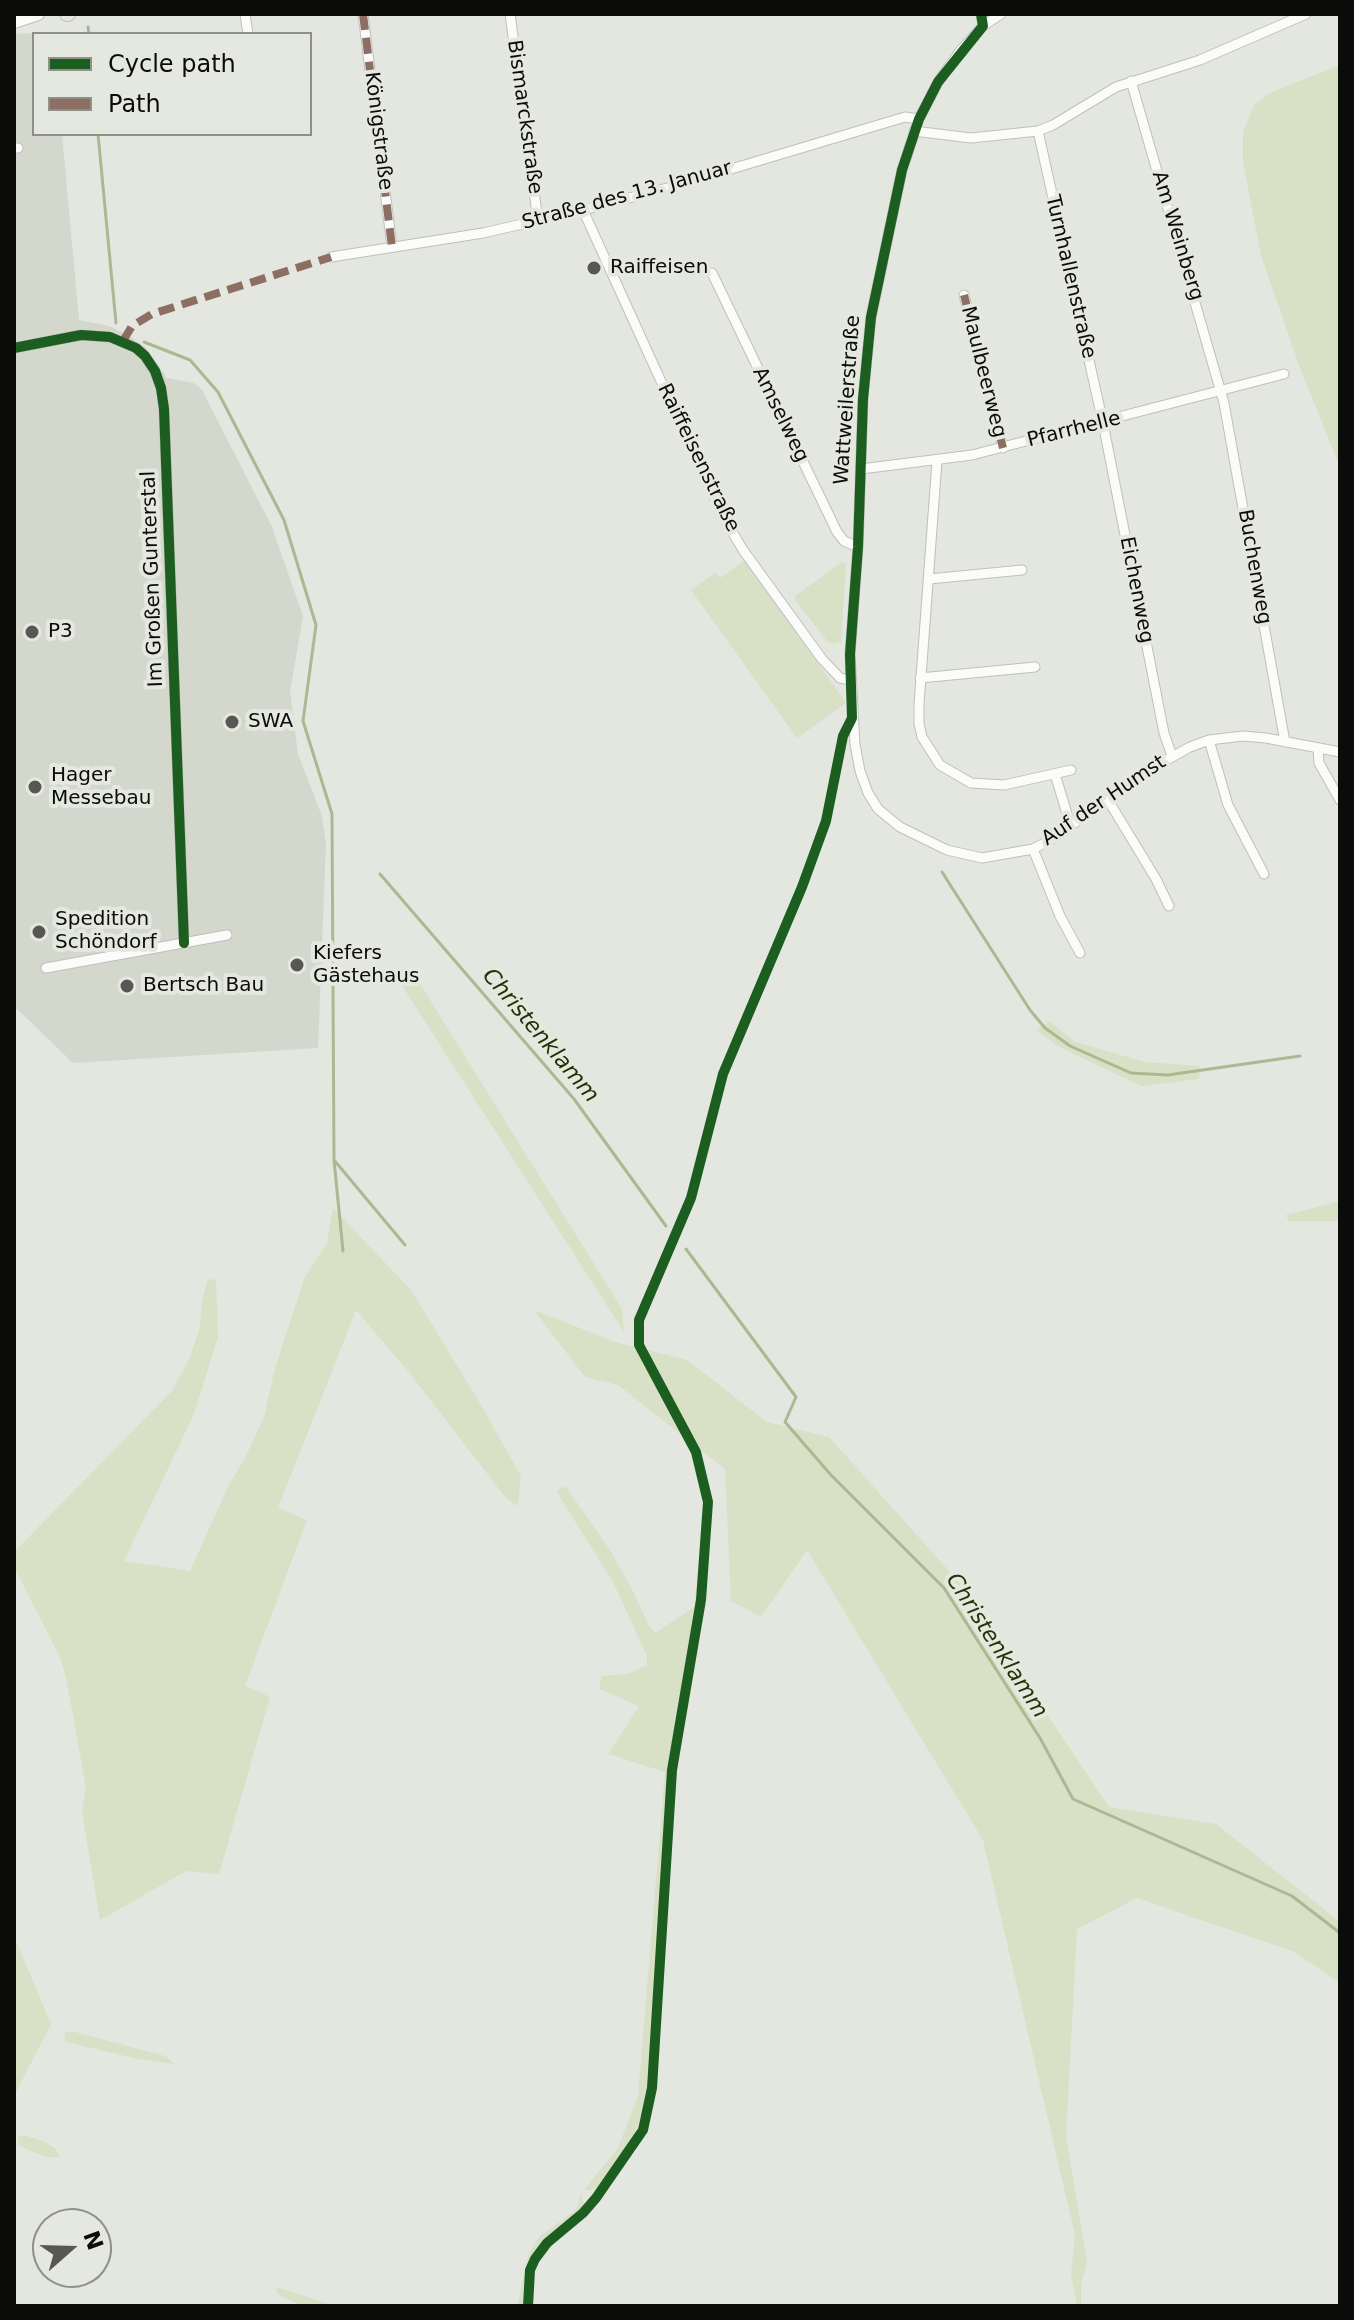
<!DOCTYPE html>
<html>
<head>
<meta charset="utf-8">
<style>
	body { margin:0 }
	#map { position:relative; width:1354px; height:2320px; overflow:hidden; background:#e4e6e0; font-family:"DejaVu Sans",sans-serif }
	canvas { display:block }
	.frame { position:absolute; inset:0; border:16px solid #0b0c09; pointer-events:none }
	.legend { position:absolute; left:32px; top:32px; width:280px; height:104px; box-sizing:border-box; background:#e5e8de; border:2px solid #8e9089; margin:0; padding:10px 14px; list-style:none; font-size:24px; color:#0b0c09 }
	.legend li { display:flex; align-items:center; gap:16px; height:40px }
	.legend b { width:40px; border:2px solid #8e9089 }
	.north { position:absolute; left:32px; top:2208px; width:80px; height:80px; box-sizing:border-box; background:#e5e8de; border:2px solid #8e9089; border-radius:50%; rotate:70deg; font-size:22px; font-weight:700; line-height:32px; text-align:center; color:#0b0c09 }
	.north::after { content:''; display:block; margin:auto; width:28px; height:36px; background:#575854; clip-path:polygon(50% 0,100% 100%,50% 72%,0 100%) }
</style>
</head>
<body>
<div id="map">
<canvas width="1354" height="2320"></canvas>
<div class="frame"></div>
<ul class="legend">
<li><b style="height:10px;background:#1b5e20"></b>Cycle path</li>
<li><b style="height:10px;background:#8d6e63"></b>Path</li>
</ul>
<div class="north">N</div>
</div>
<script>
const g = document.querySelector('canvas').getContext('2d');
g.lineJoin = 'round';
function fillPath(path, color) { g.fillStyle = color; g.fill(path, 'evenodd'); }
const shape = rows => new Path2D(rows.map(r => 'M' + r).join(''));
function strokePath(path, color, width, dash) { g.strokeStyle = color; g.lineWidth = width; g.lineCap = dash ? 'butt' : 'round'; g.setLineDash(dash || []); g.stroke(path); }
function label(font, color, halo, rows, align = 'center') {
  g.font = font + ' "DejaVu Sans",sans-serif'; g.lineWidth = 8; g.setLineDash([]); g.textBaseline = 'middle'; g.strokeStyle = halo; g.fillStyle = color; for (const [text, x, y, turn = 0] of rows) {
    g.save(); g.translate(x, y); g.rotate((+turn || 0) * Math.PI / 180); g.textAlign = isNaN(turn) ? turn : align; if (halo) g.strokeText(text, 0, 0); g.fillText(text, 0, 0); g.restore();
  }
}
const built = shape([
	[53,32,53,34,34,34,34,134,62,134,79,320,109,326,129,336,146,348,167,378,194,383,202,390,272,527,303,616,290,692,298,754,322,816,326,843,318,1048,73,1063,14,1006,14,34]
]);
const green = shape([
	[1340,65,1340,467,1299,365,1261,255,1243,162,1243,132,1254,105,1272,92],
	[745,560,846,703,797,738,691,590,716,572,720,578],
	[841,563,846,563,841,642,832,644,827,641,796,601,795,596],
	[412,971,622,1309,624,1332,401,984],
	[1049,1021,1075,1042,1145,1062,1199,1066,1201,1073,1198,1079,1141,1086,1057,1046,1037,1030],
	[1340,1201,1340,1221,1289,1221,1286,1215],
	[333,1208,411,1290,478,1400,521,1476,518,1506,506,1498,408,1371,356,1310,278,1508,307,1520,245,1686,270,1697,219,1874,186,1871,100,1920,82,1812,86,1787,66,1677,60,1657,14,1567,14,1552,172,1391,190,1357,200,1327,202,1301,208,1280,216,1279,218,1337,194,1414,124,1561,190,1571,228,1487,245,1458,264,1417,274,1372,304,1279,327,1243],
	[534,1310,615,1342,687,1360,767,1422,829,1437,957,1580,1109,1807,1216,1824,1340,1922,1340,1983,1295,1952,1137,1898,1077,1929,1066,2136,1087,2262,1081,2283,1081,2306,1077,2306,1071,2274,1075,2235,983,1840,807,1550,761,1617,731,1601,725,1469,618,1385,585,1377],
	[566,1487,610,1550,633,1591,649,1626,655,1633,694,1607,698,1571,703,1572,672,1773,647,2100,633,2138,618,2163,598,2188,590,2190,584,2190,618,2148,638,2096,665,1772,608,1754,639,1706,599,1689,602,1676,628,1674,647,1665,647,1656,614,1584,557,1492,560,1488],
	[14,1936,51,2024,14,2096],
	[71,2031,165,2056,175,2064,138,2059,66,2042,64,2033],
	[23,2135,43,2141,56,2149,59,2157,46,2157,26,2149,18,2144,18,2137],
	[580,2194,584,2203,580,2211,538,2247,530,2262,525,2306,517,2306,529,2254,539,2237,574,2211,579,2204],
	[280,2288,332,2305,335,2306,302,2306,279,2295,276,2289]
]);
const stream = shape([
	[88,27,89,34],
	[98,134,116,323],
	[144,342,190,360,218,392,284,520,316,625,303,721,332,814,334,1160,343,1251],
	[942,872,1030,1010,1045,1028,1070,1046,1131,1073,1168,1075,1300,1056],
	[380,874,574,1099,666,1226],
	[334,1160,405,1245],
	[686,1249,796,1397,785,1422,831,1475,944,1588,1040,1738,1073,1799,1292,1896,1340,1933]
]);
const minor = shape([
	[245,14,248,34],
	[363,14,392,247],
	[510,14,538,221],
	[981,14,983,26],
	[1001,14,983,26,961,50,938,82,919,119,902,170,871,317,863,399,858,547,850,654,855,744,860,771,868,793,878,809,900,827,947,850,982,858,1033,849,1052,839,1154,767,1190,747,1209,740,1243,736,1266,738,1340,752],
	[1131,81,1224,403,1285,742],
	[914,131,971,138,1038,131,1053,125,1116,87,1200,60,1306,14],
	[1038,131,1103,423,1164,733,1172,756],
	[14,148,18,148],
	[583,210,721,513,743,550,822,659,840,678,850,680],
	[331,257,483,233,583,210,671,187,905,117,919,119],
	[712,273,837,532,844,541,858,547],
	[964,295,1003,448],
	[14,348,81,335,110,337,136,348,145,356,155,371,161,388,164,409,184,943],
	[937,461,919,704,919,724,922,737,940,765,971,783,1004,785,1071,770],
	[861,469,972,455,1284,374],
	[929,579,1022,570],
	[920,678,1035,667],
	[1209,740,1228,805,1264,874],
	[1318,748,1319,763,1340,800],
	[1055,774,1071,827],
	[1108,800,1156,879,1169,906],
	[1033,849,1060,916,1080,953],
	[46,968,227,935]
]);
const secondary = shape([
	[14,22,38,14]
]);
const primary = shape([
	[67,14,68,14]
]);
const quiet = shape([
	[363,14,392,247],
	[964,295,1003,448],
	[123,341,132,326,152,314,331,257]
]);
const cycleway = shape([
	[14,348,81,335,110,337,136,348,145,356,155,371,161,388,164,409,184,943],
	[528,2306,530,2270,535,2259,547,2243,583,2213,596,2198,643,2130,652,2088,672,1770,701,1600,708,1502,696,1452,639,1345,639,1320,691,1198,723,1074,802,887,826,821,843,736,852,718,850,654,858,547,863,399,871,317,902,170,919,119,938,82,983,26,981,14]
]);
const markers = [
	[594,268,8,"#575854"],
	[32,632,8,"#575854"],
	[232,722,8,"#575854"],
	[35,787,8,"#575854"],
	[39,932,8,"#575854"],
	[297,965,8,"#575854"],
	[127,986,8,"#575854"]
];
const streetNames = [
	["Bismarckstraße",524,117,82],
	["Königstraße",378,131,83],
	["Straße des 13. Januar",627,196,-15],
	["Am Weinberg",1177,236,73],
	["Turnhallenstraße",1070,277,77],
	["Maulbeerweg",983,372,76],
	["Wattweilerstraße",848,400,-86],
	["Amselweg",780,415,64],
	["Pfarrhelle",1074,430,-14],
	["Raiffeisenstraße",698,458,64],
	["Buchenweg",1254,567,80],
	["Im Großen Gunterstal",153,579,-92],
	["Eichenweg",1136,590,79],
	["Auf der Humst",1104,801,-34]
];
const poiNames = [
	["Raiffeisen",610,268],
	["P3",48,632],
	["SWA",248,722],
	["Hager",51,776],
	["Messebau",51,799],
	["Spedition",55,920],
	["Schöndorf",55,943],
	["Kiefers",313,954],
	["Gästehaus",313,977],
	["Bertsch Bau",143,986]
];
const waterNames = [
	["Christenklamm",540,1036,50],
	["Christenklamm",996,1646,57]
];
fillPath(built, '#d3d7cc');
fillPath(green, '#d8e0c6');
strokePath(stream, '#adb892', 3);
strokePath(minor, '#bec0bb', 11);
strokePath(secondary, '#bec0bb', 14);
strokePath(primary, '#c0c1be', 16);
strokePath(minor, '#fbfbfa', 9);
strokePath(secondary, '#fbfbfa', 12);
strokePath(primary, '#e4e6df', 14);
strokePath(quiet, '#8d6e63', 8, [16, 8]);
strokePath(cycleway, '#1b5e20', 10);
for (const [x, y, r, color] of markers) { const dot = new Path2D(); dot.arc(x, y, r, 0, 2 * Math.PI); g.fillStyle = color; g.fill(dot); strokePath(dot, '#e5e8de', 3); }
label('20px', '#0b0c09', '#e5e8de', streetNames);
label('20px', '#0b0c09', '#e5e8de', poiNames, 'left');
label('italic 22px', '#273007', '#e5e8de', waterNames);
</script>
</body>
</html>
